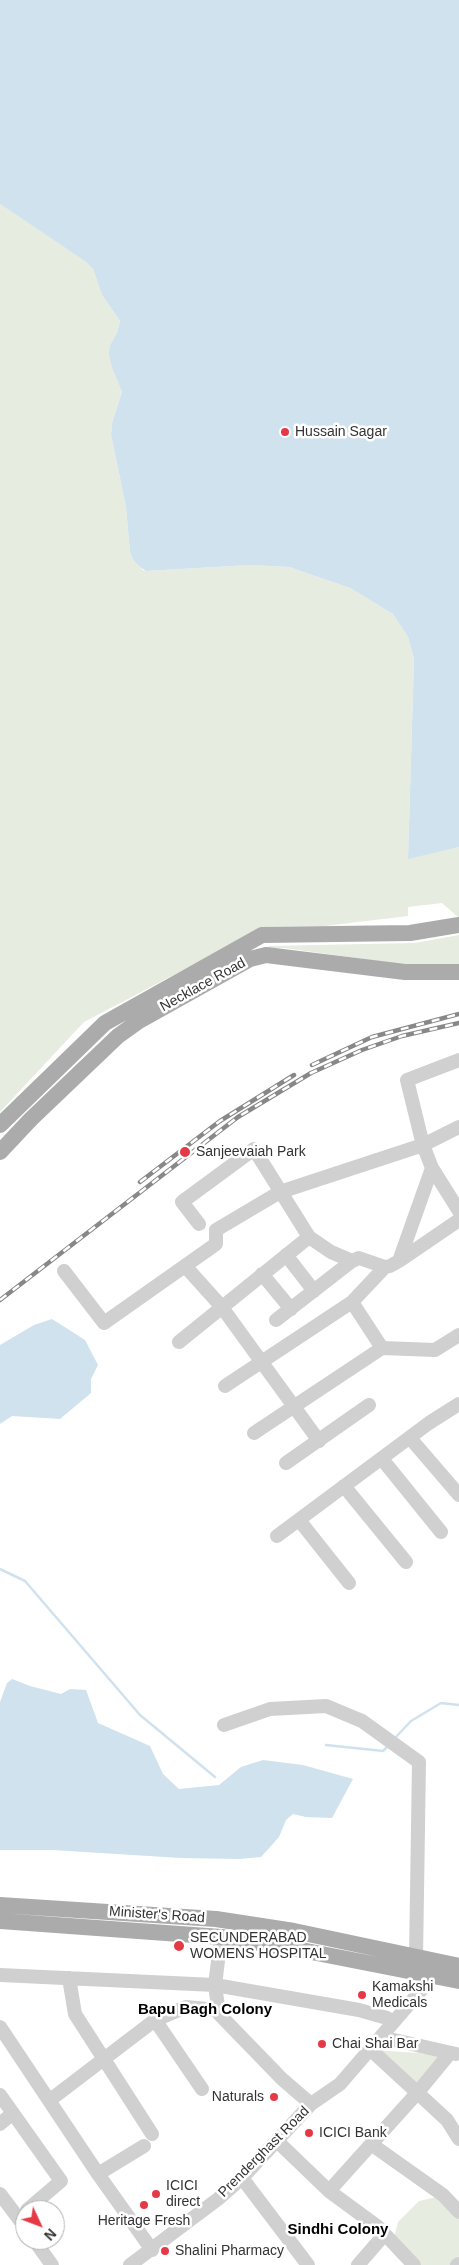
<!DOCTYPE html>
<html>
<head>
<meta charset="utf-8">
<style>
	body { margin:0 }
	#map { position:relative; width:459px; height:2265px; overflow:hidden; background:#fff; font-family:Arial,sans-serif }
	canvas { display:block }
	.north { position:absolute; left:15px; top:2200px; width:50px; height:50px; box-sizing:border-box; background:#fff; border:1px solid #adadad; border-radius:50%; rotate:133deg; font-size:14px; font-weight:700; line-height:20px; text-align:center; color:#333 }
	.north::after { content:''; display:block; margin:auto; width:18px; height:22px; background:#e63946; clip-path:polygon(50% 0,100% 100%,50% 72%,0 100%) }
</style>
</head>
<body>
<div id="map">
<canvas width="459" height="2265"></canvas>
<div class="north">N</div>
</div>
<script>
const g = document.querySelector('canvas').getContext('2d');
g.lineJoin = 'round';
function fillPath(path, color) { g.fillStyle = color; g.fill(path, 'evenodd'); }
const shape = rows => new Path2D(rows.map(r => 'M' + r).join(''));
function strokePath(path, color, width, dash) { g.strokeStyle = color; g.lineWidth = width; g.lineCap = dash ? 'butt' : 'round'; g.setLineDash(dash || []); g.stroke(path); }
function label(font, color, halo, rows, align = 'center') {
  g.font = font + ' Arial,sans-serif'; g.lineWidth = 5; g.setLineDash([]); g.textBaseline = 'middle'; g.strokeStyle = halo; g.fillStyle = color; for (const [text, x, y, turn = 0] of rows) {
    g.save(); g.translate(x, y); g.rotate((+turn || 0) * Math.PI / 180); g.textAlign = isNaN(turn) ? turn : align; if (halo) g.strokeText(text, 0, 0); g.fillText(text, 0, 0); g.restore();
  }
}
const green = shape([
	[0,204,86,262,93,269,102,295,120,321,117,333,110,345,112,368,122,392,112,423,111,435,126,507,130,552,133,560,143,570,146,571,250,565,289,567,350,588,393,614,408,637,414,659,408,858,459,847,459,918,442,903,408,907,408,916,325,926,265,927,84,1022,0,1112],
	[459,935,459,968,392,963,284,948,269,949,269,946,415,943],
	[373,2050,449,2055,419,2090],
	[441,2196,459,2215,459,2259,452,2265,405,2265,391,2250,398,2222,419,2201]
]);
const water = shape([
	[0,0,459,0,459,847,408,859,414,659,408,637,393,614,350,588,289,567,250,565,146,571,140,567,133,560,130,552,126,507,111,435,112,423,122,392,112,368,109,354,110,345,117,333,120,321,102,295,93,269,86,262,0,204],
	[52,1319,85,1340,98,1365,91,1379,91,1393,60,1419,12,1416,0,1424,0,1345,34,1325],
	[12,1679,30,1686,61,1694,70,1689,86,1690,98,1723,150,1746,163,1774,179,1789,219,1785,241,1767,263,1760,303,1765,353,1779,332,1818,306,1817,293,1814,286,1820,279,1837,261,1857,240,1859,181,1858,53,1850,0,1850,0,1702,7,1683]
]);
const stream = shape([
	[0,1569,25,1581,140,1715,215,1777],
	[395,1738,411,1721,441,1703,459,1705],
	[326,1745,383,1751,388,1746]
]);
const minor = shape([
	[459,1060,407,1080,423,1145,432,1168,459,1211],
	[199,1224,182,1202,254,1149,309,1237,331,1252,352,1261,359,1258,385,1267,390,1266,399,1261,432,1168],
	[286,1255,314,1291],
	[399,1261,459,1220],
	[185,1266,221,1306,319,1441],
	[64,1271,104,1323,216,1244,216,1230,280,1192,423,1145,459,1127],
	[262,1274,291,1309],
	[276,1320,352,1261],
	[179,1342,309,1237],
	[382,1348,352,1302,385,1267],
	[225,1386,352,1302],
	[254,1433,382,1348,435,1350,459,1335],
	[410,1438,459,1495],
	[382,1459,441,1532],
	[286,1463,369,1405],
	[344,1486,406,1562],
	[299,1520,349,1583],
	[277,1536,429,1423,459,1404],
	[224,1725,270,1709,326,1706,362,1721,419,1762,416,1958],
	[221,1937,215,1985,219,2014,282,2079,311,2104],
	[0,1975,215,1985,359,2010,387,2018],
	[69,1978,75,2014,152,2134],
	[155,2020,202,2089],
	[0,2027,98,2174,152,2250],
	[381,2037,456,2054],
	[370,2049,447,2120,459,2139],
	[0,2095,61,2181,27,2210],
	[50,2100,155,2020,186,2007,217,2010],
	[0,2124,13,2113],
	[277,2141,329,2191,378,2227,414,2265],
	[371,2144,443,2195,459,2212],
	[98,2174,144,2146],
	[242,2178,308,2265],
	[329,2191,418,2092,450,2053],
	[0,2194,25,2227],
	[34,2240,52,2265],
	[130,2265,218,2199,242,2178,311,2104,340,2084,423,1988,436,1967],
	[358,2265,384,2235],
	[457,2265,459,2264]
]);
const major = shape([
	[0,1125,105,1023,262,935,410,933,459,925],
	[0,1152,31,1119,118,1036,139,1021,250,959,266,955,405,972,459,972],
	[0,1905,216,1919,294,1931,459,1966],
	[0,1921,221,1937,291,1948,459,1981]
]);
const rail = shape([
	[312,1065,372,1037,459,1014],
	[140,1182,220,1121,294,1075],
	[0,1300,238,1117,311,1073,362,1050,402,1036,459,1023]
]);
const markers = [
	[285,432,5,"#e63946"],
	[185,1152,6,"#e63946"],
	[179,1946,6,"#e63946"],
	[362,1995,5,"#e63946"],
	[322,2044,5,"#e63946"],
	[274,2097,5,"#e63946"],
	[309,2133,5,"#e63946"],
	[156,2194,5,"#e63946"],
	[144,2205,5,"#e63946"],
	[165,2251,5,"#e63946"]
];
const poiNames = [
	["Hussain Sagar",295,432],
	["Sanjeevaiah Park",196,1152],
	["SECUNDERABAD",190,1938],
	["WOMENS HOSPITAL",190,1954],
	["Kamakshi",372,1987],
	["Medicals",372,2003],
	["Chai Shai Bar",332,2044],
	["Naturals",264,2097,"right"],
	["ICICI Bank",319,2133],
	["ICICI",166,2186],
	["direct",166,2202],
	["Heritage Fresh",144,2221,"center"],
	["Shalini Pharmacy",175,2251]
];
const streetNames = [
	["Necklace Road",203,985,-29],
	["Minister's Road",157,1915,4],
	["Prenderghast Road",264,2152,-45]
];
const neighbourhoodNames = [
	["Bapu Bagh Colony",205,2010],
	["Sindhi Colony",338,2230]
];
fillPath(green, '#e6ecdf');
fillPath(water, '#cfe2ee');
strokePath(stream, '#cfe2ee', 2.5);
strokePath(minor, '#d0d0d0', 14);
strokePath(major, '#ababab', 16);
strokePath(rail, '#888', 4.5);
strokePath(rail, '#fff', 2.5, [8]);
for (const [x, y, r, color] of markers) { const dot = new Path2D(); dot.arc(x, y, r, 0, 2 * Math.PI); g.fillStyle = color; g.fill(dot); strokePath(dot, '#fff', 2); }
label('14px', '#333', '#fff', poiNames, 'left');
label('14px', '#333', '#fff', streetNames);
label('bold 15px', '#000', '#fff', neighbourhoodNames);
</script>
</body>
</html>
